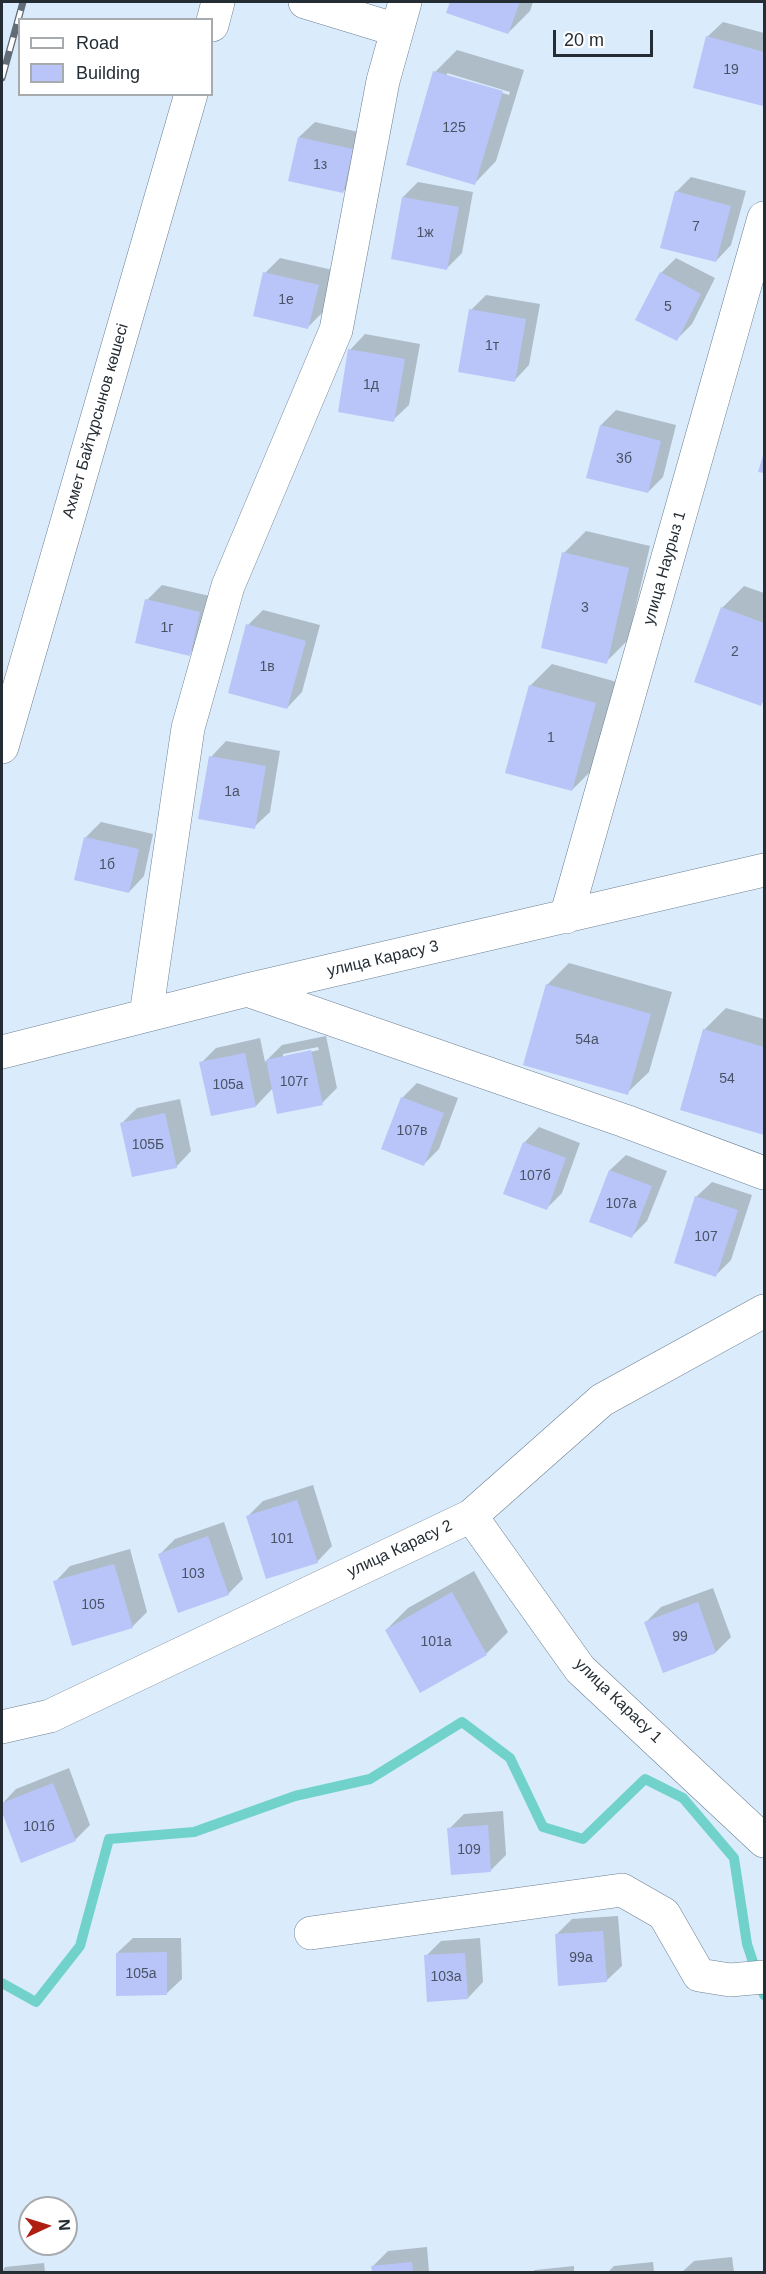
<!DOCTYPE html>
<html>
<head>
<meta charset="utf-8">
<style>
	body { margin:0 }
	#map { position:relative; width:766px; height:2274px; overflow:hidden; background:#daebfb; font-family:Helvetica,sans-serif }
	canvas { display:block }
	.frame { position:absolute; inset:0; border:3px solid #252d34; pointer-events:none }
	.legend { position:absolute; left:18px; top:18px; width:195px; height:78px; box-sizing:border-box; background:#fff; border:2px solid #a8abae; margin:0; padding:8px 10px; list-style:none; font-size:18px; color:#252d34 }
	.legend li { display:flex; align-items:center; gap:12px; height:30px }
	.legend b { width:30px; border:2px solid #a8abae }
	.north { position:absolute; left:18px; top:2196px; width:60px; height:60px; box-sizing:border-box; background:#fff; border:2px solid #a8abae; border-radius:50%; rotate:86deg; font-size:16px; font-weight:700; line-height:24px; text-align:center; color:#252d34 }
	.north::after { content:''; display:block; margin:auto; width:21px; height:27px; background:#ae1f12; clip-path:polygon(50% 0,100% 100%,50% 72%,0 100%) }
	.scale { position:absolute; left:553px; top:30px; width:100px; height:27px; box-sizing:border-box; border:3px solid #252d34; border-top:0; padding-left:8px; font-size:18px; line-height:21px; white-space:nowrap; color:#252d34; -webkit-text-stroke:4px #fff; paint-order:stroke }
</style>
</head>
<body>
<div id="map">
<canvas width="766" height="2274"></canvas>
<div class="frame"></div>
<ul class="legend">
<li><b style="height:8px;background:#fff"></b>Road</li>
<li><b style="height:16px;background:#b9c5f9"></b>Building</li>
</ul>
<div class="north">N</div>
<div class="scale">20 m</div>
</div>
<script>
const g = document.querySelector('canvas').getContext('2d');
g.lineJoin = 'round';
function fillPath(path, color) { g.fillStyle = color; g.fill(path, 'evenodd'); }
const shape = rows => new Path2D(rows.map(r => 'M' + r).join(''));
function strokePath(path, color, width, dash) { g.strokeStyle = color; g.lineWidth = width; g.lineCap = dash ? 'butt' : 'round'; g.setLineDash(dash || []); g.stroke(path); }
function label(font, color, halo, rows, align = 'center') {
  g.font = font + ' Helvetica,sans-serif'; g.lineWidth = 4.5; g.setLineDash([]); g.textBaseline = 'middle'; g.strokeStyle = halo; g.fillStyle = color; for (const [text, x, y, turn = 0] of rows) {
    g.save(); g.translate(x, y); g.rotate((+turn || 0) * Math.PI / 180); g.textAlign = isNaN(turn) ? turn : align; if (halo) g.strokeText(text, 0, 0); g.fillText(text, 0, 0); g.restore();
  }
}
const shadow = shape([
	[452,2,533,2,530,11,508,33,448,12],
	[723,22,764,33,764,102,762,104,707,37],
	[457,50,524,70,496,161,475,183,435,72],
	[447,73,510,92,509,95,447,76],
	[315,122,367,134,358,176,343,192,299,137],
	[691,177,746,191,731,245,716,261,676,192],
	[418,182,473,192,462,253,447,268,403,197],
	[280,258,333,270,323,312,308,327,265,273],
	[676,258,715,278,692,324,677,339,661,273],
	[486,295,540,304,529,365,514,381,471,310],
	[365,334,420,344,409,405,393,420,350,350],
	[616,410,676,425,663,477,648,492,601,425],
	[586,531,650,546,628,640,606,662,564,553],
	[162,585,214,597,204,639,189,654,147,600],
	[744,586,764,593,764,701,761,704,722,608],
	[263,610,320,625,302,692,287,708,248,625],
	[552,664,617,682,594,768,572,790,530,686],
	[226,741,280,751,270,812,254,827,211,757],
	[101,822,153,834,144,876,129,892,76,879,86,837],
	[569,963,672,992,649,1072,627,1093,547,985],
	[726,1008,764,1019,764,1133,681,1109,704,1030],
	[326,1036,337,1088,322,1103,273,1088,256,1106,201,1063,216,1048,260,1038,265,1062,282,1045],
	[318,1047,319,1050,283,1058,283,1054],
	[417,1083,458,1098,439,1149,424,1164,402,1098],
	[180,1099,191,1151,176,1167,122,1123,137,1108],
	[539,1127,580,1143,562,1193,546,1209,524,1143],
	[626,1155,667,1171,647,1221,632,1236,591,1221,610,1170],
	[712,1182,752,1195,731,1260,716,1275,696,1197],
	[313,1485,332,1546,317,1562,248,1516,263,1501],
	[224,1522,243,1579,228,1594,160,1554,175,1539],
	[130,1549,147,1612,132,1627,55,1582,70,1566],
	[474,1571,508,1632,486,1654,421,1691,386,1630,408,1608],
	[713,1588,731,1637,716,1652,646,1622,661,1607],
	[69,1768,90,1825,75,1840,22,1861,2,1804,16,1789],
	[503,1811,506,1855,491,1870,449,1829,464,1814],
	[618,1916,622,1966,606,1981,556,1935,572,1919],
	[133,1938,181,1938,182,1979,166,1994,117,1953],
	[480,1938,483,1982,468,1998,426,1956,441,1941],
	[427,2247,429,2272,373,2272,373,2266,388,2251],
	[732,2257,734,2272,682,2272,694,2261],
	[653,2262,654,2272,608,2272,614,2266],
	[44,2263,45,2272,2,2272,5,2267],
	[574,2266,574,2272,532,2272,535,2270]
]);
const stream = shape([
	[2,1983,36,2002,80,1946,109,1839,194,1832,295,1796,370,1779,462,1722,510,1758,543,1827,583,1839,645,1779,683,1798,734,1858,747,1944,764,1995]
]);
const building = shape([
	[450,2,520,2,508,34,446,13],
	[706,36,764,52,763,106,693,88],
	[433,71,503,91,475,185,406,165],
	[298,137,353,149,343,193,288,181],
	[675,191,731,206,716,262,660,248],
	[402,197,459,207,447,270,391,259],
	[263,272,319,285,308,329,253,316],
	[660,272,701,294,677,341,635,320],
	[469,309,526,319,515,382,458,372],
	[348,349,405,359,394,422,338,412],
	[600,425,661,441,648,493,586,478],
	[764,452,764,473,758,472],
	[562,552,629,568,607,664,541,648],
	[145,599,200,612,190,656,135,643],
	[721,607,764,623,764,697,761,706,694,682],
	[246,624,306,641,287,709,228,693],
	[529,685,596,703,572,791,505,773],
	[209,756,266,766,255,829,198,819],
	[84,837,139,849,129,893,74,880],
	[546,984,651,1014,628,1095,523,1065],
	[703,1029,764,1047,764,1135,680,1110],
	[311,1050,323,1105,277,1114,266,1060],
	[245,1053,256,1107,211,1116,199,1062],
	[401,1097,444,1113,424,1166,381,1149],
	[165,1113,177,1168,132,1177,120,1123],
	[523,1142,566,1158,547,1210,503,1194],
	[609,1170,652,1186,632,1238,589,1222],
	[695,1196,738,1210,716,1277,674,1263],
	[297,1500,318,1563,266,1579,246,1516],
	[208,1536,229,1595,178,1613,158,1554],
	[114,1564,133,1628,72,1646,53,1581],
	[452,1592,487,1655,420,1693,385,1630],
	[698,1602,716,1653,663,1673,644,1622],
	[53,1783,76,1841,21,1863,2,1812,2,1803],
	[488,1825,491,1872,451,1875,447,1828],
	[603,1931,607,1982,558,1986,555,1934],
	[167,1952,167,1995,116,1996,116,1953],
	[465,1953,468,1999,427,2002,424,1955],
	[412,2262,413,2272,372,2272,371,2266]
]);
const minor = shape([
	[305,2,397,30],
	[212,25,218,2],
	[2,747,191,94],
	[566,917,764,218],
	[247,990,625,1121,764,1173],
	[146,1015,188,728,228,586,336,330,383,81,405,2],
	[2,1052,247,990,764,870],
	[471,1516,580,1669,764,1841],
	[2,1727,50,1716,471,1516,602,1400,764,1311],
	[311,1933,622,1890,664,1914,699,1975,730,1980,764,1977]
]);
const rail = shape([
	[2,78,23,2]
]);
const numberNames = [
	["19",731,70],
	["125",454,128],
	["1з",320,165],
	["7",696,227],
	["1ж",425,233],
	["1е",286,300],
	["5",668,307],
	["1т",492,346],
	["1д",371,385],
	["3б",624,459],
	["3",585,608],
	["1г",167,628],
	["2",735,652],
	["1в",267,667],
	["1",551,738],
	["1а",232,792],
	["1б",107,865],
	["54а",587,1040],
	["54",727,1079],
	["107г",294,1082],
	["105а",228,1085],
	["107в",412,1131],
	["105Б",148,1145],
	["107б",535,1176],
	["107а",621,1204],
	["107",706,1237],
	["101",282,1539],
	["103",193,1574],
	["105",93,1605],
	["99",680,1637],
	["101а",436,1642],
	["101б",39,1827],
	["109",469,1850],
	["99а",581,1958],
	["105а",141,1974],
	["103а",446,1977]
];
const streetNames = [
	["Ахмет Байтұрсынов көшесі",96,421,-74],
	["улица Наурыз 1",665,568,-74],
	["улица Карасу 3",383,959,-13],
	["улица Карасу 2",400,1549,-25],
	["улица Карасу 1",618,1701,44]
];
fillPath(shadow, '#0003');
strokePath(stream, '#70d2cb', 10);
fillPath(building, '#b9c5f9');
strokePath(minor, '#6d8092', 34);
strokePath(minor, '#fff', 33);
strokePath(rail, '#616c76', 7);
strokePath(rail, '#fff', 4.5, [14]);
label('14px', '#4a5365', null, numberNames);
label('16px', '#252d34', '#fff', streetNames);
</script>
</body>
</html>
